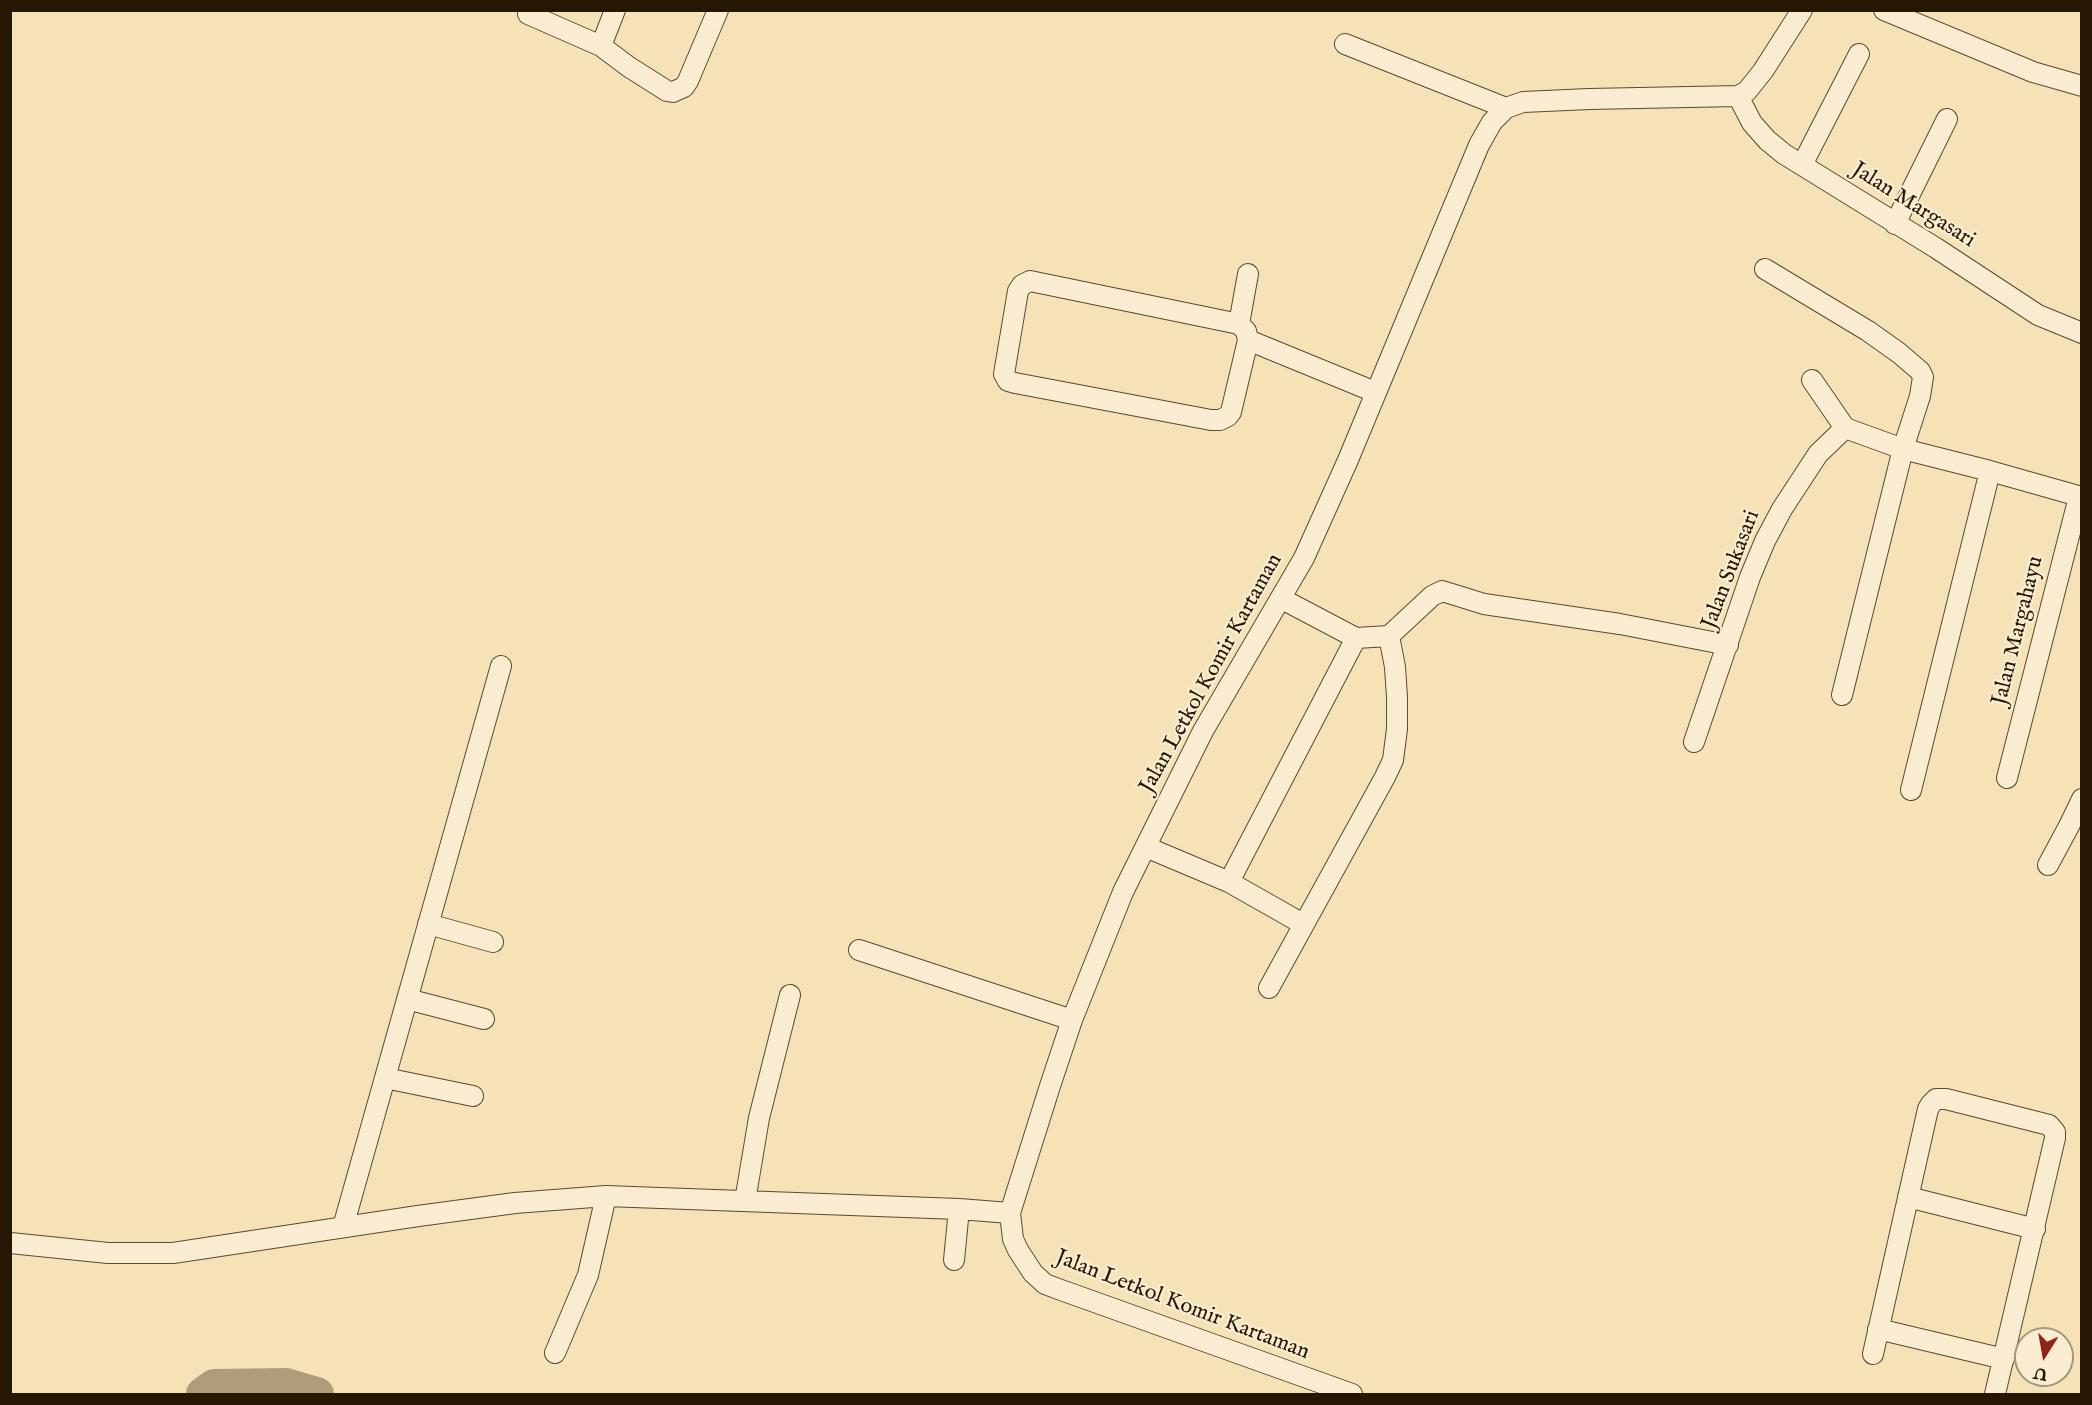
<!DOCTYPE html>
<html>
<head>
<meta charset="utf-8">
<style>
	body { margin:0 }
	#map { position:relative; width:2092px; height:1405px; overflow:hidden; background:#f6e2b7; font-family:"IM FELL English",serif }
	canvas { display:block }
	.frame { position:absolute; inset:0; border:12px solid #261702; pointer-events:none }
	.north { position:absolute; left:2014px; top:1327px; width:60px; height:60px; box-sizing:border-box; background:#f9ecd0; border:2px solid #a5977e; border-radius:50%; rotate:191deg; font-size:16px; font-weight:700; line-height:24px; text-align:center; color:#261702 }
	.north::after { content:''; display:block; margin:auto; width:21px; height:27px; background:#8f2418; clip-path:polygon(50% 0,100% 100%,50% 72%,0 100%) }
</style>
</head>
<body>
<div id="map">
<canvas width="2092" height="1405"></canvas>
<div class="frame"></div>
<div class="north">U</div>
</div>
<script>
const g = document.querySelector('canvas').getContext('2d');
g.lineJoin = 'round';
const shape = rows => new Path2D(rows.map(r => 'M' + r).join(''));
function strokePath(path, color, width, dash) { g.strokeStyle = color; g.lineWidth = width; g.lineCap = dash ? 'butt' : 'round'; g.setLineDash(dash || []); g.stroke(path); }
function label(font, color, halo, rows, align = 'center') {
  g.font = font + ' "IM FELL English",serif'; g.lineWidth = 4.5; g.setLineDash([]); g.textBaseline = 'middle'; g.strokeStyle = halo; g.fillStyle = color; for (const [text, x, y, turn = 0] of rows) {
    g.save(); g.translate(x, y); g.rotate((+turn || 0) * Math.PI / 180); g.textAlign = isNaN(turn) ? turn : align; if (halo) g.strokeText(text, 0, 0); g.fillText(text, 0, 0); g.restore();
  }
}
const river = shape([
	[203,1394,214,1386,286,1385,317,1394]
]);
const street = shape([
	[615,10,601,46,629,67,667,91,673,92,684,87,688,81,718,10],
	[1884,10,2033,72,2082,86],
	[528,14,601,46],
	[1345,44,1506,108],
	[1738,96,1752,123,1767,140,1784,154,1936,248,2038,315,2082,333],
	[1802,165,1859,54],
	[1895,224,1947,119],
	[1765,269,1868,331,1899,353,1920,371,1923,377,1920,396,1903,449,1842,695],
	[1248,274,1239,324,1246,331,1248,340,1375,392],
	[1239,324,1030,281,1022,285,1018,291,1004,374,1008,381,1015,383,1211,420,1220,420,1228,416,1231,412,1248,340],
	[1812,380,1845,428],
	[1282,599,1356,638,1389,636,1432,596,1442,591,1484,604,1620,624,1728,645],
	[1694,742,1750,577,1765,541,1782,509,1818,454,1845,428,1903,449,1990,471,2082,497],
	[2007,778,2079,497],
	[1911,790,1990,471],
	[1146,847,1229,882,1303,924],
	[2048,865,2069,826,2082,799],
	[1229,882,1356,638],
	[428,924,493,942],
	[859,950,1072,1020],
	[1269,988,1385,777,1393,760,1397,729,1397,697,1395,667,1389,636],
	[407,999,484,1019],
	[385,1078,473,1096],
	[1908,1197,2035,1229],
	[745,1201,759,1118,790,995],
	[343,1227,501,666],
	[10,1243,108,1253,173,1253,418,1216,515,1203,606,1196,959,1209,1010,1213],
	[954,1260,959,1209],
	[1878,1329,2004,1359],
	[555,1353,588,1275,606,1196],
	[1873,1354,1928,1109,1931,1104,1936,1099,1946,1099,2049,1125,2055,1132,2055,1138,1995,1394],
	[1352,1394,1061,1290,1045,1284,1033,1273,1018,1250,1013,1239,1010,1213,1050,1086,1072,1020,1123,892,1203,731,1304,558,1348,460,1479,145,1492,122,1506,108,1523,102,1589,99,1738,96,1747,91,1763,71,1802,10]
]);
const streetNames = [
	["Jalan Margasari",1913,206,32],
	["Jalan Sukasari",1732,570,-69],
	["Jalan Margahayu",2019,631,-76],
	["Jalan Letkol Komir Kartaman",1212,674,-61],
	["Jalan Letkol Komir Kartaman",1182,1306,21]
];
strokePath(river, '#af9d79', 34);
strokePath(street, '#5a4a2f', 22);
strokePath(street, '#f9ecd0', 20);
label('22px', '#261702', '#f9ecd0', streetNames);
</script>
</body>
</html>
